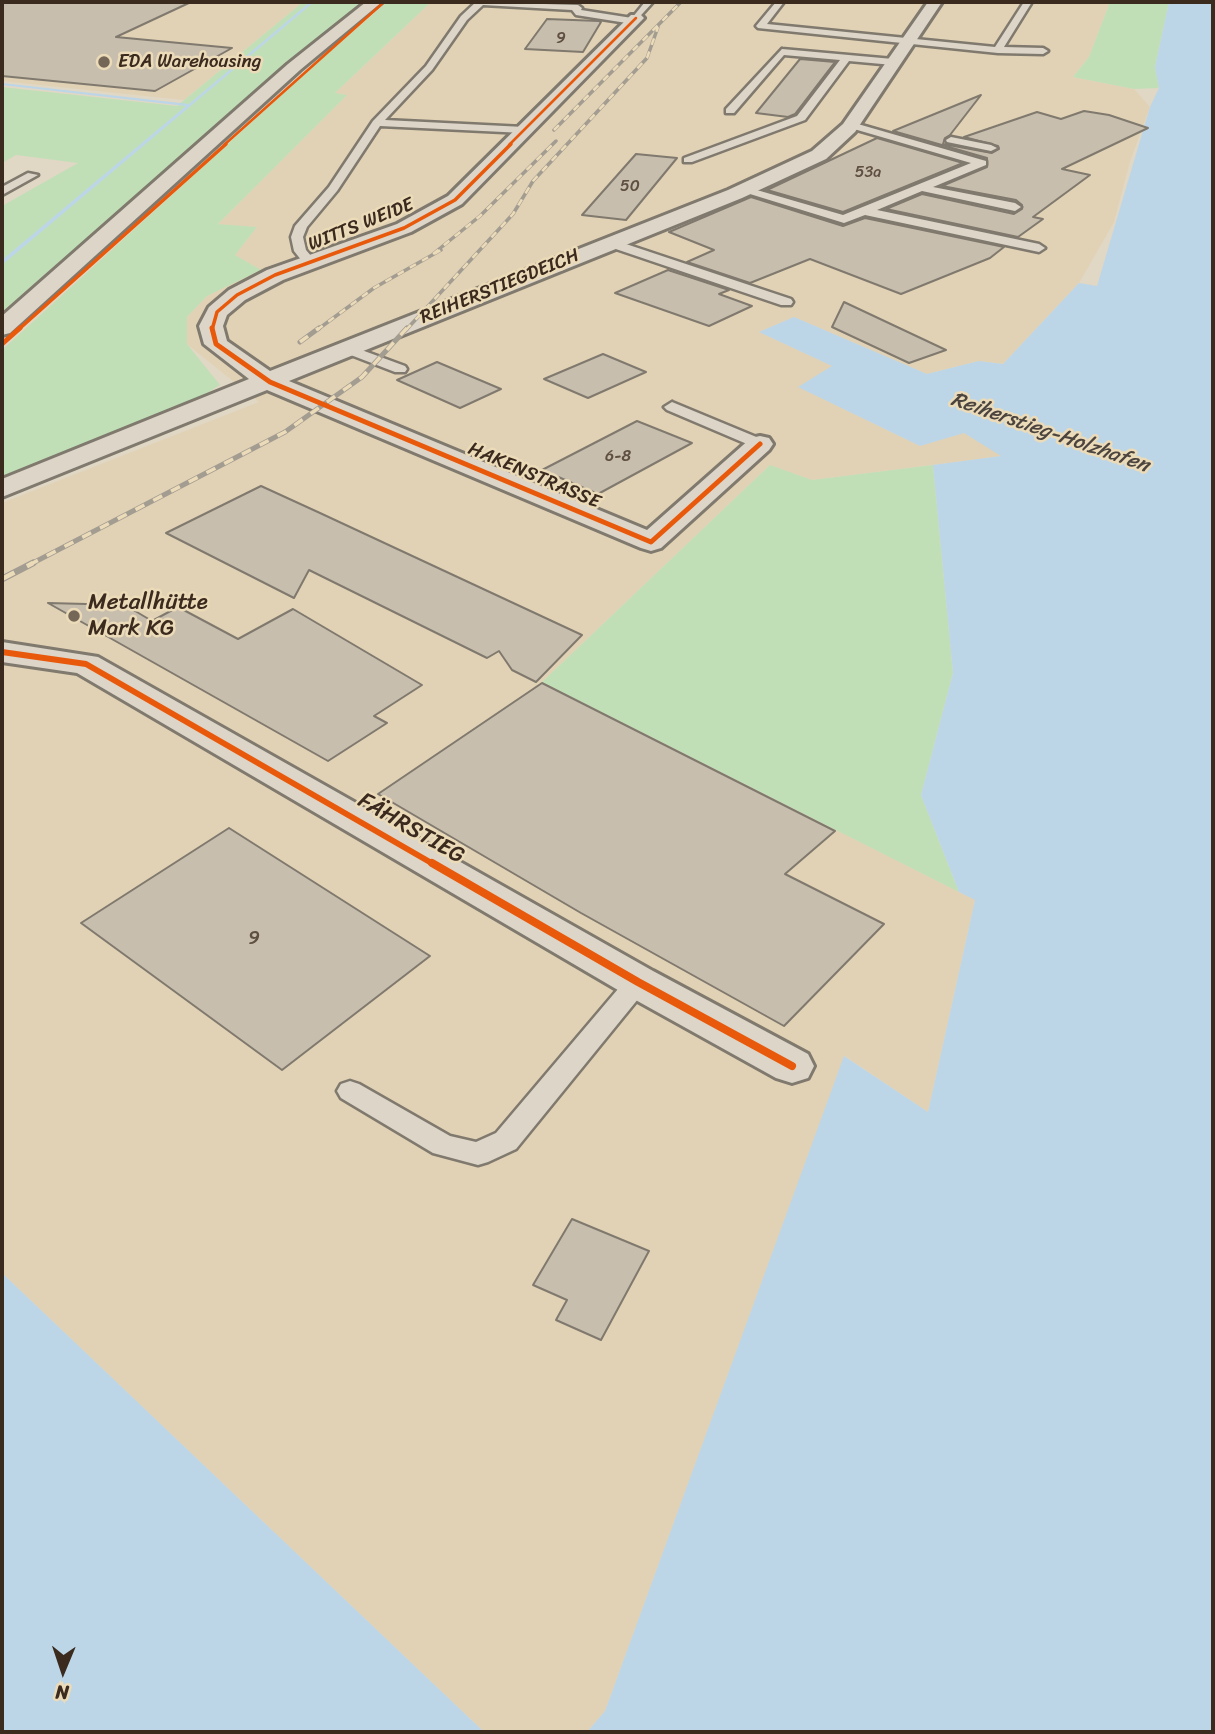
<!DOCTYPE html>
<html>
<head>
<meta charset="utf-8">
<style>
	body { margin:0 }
	#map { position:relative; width:1215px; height:1734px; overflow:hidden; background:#e0d7c4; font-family:Sriracha,sans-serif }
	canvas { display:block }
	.frame { position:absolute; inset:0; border:4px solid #3b2a1e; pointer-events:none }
	.north { position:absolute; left:28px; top:1636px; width:70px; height:70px; -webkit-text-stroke:5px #ecdbb8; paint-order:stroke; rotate:182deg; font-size:19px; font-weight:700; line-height:28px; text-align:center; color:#3b2a1e }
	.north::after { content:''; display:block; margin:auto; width:24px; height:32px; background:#3b2a1e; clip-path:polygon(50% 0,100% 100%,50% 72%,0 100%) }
</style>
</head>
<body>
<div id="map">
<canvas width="1215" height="1734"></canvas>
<div class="frame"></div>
<div class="north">N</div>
</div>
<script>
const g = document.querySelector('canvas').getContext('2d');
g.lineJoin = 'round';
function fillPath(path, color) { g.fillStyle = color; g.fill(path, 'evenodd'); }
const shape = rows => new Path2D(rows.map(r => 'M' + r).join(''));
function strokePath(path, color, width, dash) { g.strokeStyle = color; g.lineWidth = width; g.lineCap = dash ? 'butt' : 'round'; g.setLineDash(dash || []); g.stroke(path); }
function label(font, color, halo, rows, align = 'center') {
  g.font = font + ' Sriracha,sans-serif'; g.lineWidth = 5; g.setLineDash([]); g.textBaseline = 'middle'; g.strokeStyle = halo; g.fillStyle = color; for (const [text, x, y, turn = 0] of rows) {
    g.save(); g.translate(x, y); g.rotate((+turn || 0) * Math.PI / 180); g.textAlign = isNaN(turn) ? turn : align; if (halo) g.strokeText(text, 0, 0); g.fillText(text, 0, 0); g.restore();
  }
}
const built = shape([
	[2,2,303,2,184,100,2,81],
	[431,2,1110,2,1089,57,1073,77,1134,89,1150,107,1130,161,1114,222,1079,283,1003,364,979,361,927,374,794,317,759,332,833,366,799,387,920,446,964,432,1003,456,812,480,769,466,543,681,975,900,928,1112,845,1056,605,1711,587,1732,483,1731,2,1273,2,503,259,402,187,344,187,317,207,296,260,270,234,255,257,227,217,225,345,95,334,94]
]);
const green = shape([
	[303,2,364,2,294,58,2,312,2,206,78,163,16,155,2,163,2,87,177,106],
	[387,2,431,2,335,93,347,95,218,224,257,227,235,255,261,270,207,296,187,317,187,344,220,385,196,400,2,477,2,350,311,68],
	[1110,2,1169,2,1155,67,1159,88,1134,89,1073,77,1089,57],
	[770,465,812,480,933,465,953,673,921,795,959,892,542,682]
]);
const water = shape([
	[1169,2,1213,2,1213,1732,587,1732,605,1711,844,1056,928,1112,975,900,959,892,921,795,953,673,933,465,1001,456,964,433,920,446,798,387,832,366,759,332,794,317,927,374,979,361,1003,364,1079,283,1097,286,1150,107,1159,88,1155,67],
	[2,1273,483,1731,486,1732,2,1732]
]);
const stream = shape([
	[310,2,314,2,2,265,2,260,186,106,2,85,2,83,189,104,310,2]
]);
const building = shape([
	[2,2,191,2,116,37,232,48,155,91,2,76,2,2],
	[547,19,599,21,601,22,583,52,525,49,547,19],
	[800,59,835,62,795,114,788,117,756,113,800,59],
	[981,95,950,135,945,138,943,144,992,153,999,149,998,146,964,137,1037,112,1061,119,1084,111,1109,115,1148,128,1062,169,1090,175,1033,217,1043,219,1018,237,886,209,922,194,1014,214,1022,209,1022,205,1016,200,942,186,987,167,987,158,893,131,981,95],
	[877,138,963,163,843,212,767,190,877,138],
	[636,154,677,158,626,220,582,215,636,154],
	[751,197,843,226,865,218,1004,247,990,258,901,294,810,259,750,283,687,262,714,250,669,232,751,197],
	[668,270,729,290,719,294,752,306,709,326,615,293,668,270],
	[844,302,946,350,909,363,832,327,844,302],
	[603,354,646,372,588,398,544,379,603,354],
	[437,362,501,389,460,408,397,380,437,362],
	[637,421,692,443,598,494,542,470,637,421],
	[261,486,320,513,582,635,536,682,512,670,499,651,487,658,309,570,294,598,166,533,261,486],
	[48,603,125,605,152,621,178,607,238,639,293,609,422,685,374,716,387,723,328,761,48,603],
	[542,683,835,831,785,874,884,924,784,1026,581,913,378,794,542,683],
	[229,828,430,956,282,1070,81,923,229,828],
	[572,1219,649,1251,601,1340,556,1320,567,1300,533,1285,572,1219]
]);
const service = shape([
	[476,2,578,5,582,8,581,10,632,18,645,2,653,2,633,24,576,15,572,10,483,5,467,20,432,70,385,120,524,127,529,130,524,133,380,126,337,191,307,227,303,237,306,250,317,263,311,267,306,266,294,251,291,237,295,226,329,187,373,121,426,66,461,16,476,2],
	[776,2,784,2,767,24,995,47,1024,2,1032,2,1004,47,1043,48,1048,51,1043,54,998,53,758,28,756,26,776,2],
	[782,49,893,59,898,62,893,65,849,61,805,120,692,162,684,162,684,158,797,116,840,60,784,55,734,113,726,113,726,109,782,49],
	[851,122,986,161,986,165,933,187,1015,203,1021,207,1015,211,922,191,877,210,1039,244,1045,248,1039,252,865,215,844,223,737,190,743,186,843,215,971,163,847,127,847,123,851,122],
	[951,137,991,145,997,148,991,151,947,142,946,140,951,137],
	[28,173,38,175,2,195,2,187,28,173],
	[611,239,791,299,793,302,791,305,781,305,607,246,605,243,611,239],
	[348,345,405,366,407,369,405,372,395,372,343,352,341,349,348,345],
	[672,402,766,441,768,444,766,447,754,447,667,410,664,407,672,402],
	[638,973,647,976,650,982,647,988,516,1149,488,1162,478,1165,433,1153,341,1098,337,1091,341,1084,350,1081,359,1084,450,1136,476,1142,496,1133,629,976,638,973]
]);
const minor = shape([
	[928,2,942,2,855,132,826,159,742,198,289,381,647,530,751,438,760,436,769,438,773,444,769,450,661,548,651,551,641,548,267,390,2,497,2,479,249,379,204,344,199,326,209,307,229,290,267,270,397,224,448,196,631,15,641,15,644,18,462,204,411,232,283,280,245,300,227,315,223,326,227,341,270,371,728,190,812,151,843,124,928,2],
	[2,642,98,657,653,971,808,1054,814,1066,808,1078,792,1083,776,1078,623,993,77,673,2,662,2,642]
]);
const secondary = shape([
	[366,2,382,2,300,70,10,333,2,335,2,316,288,64,366,2]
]);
const railFar2 = shape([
	[554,130,681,2],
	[433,254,480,216,556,141],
	[317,330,374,288,441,250],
	[406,330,513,214,533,181,647,58,658,27]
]);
const railFar1 = shape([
	[300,342,319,328],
	[29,565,285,432,362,377,407,328]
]);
const rail = shape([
	[2,579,33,563]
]);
const cyclewayFar4 = shape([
	[224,145,384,2],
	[509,145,636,18]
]);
const cyclewayFar3 = shape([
	[18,330,226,144],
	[212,330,217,312,237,295,275,275,404,228,455,200,511,144]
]);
const cyclewayFar2 = shape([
	[212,328,216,344,270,382,651,542,760,444],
	[2,344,20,328]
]);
const cyclewayFar1 = shape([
	[2,652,86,664,435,865]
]);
const cycleway = shape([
	[432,863,638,982,792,1066]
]);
const markers = [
	[104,62,7,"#756758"],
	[74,616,7,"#756758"]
];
const farNumbernames = [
	["9",561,39],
	["53a",868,173],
	["50",630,187],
	["6-8",618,457]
];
const farPoinames = [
	["EDA Warehousing",118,62]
];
const farStreetnames = [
	["WITTS WEIDE",361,225,-22],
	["REIHERSTIEGDEICH",500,287,-22],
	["HAKENSTRASSE",534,476,23]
];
const numberNames = [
	["9",254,939]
];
const farWaternames = [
	["Reiherstieg-Holzhafen",1050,433,19]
];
const poiNames = [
	["Metallhütte",88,603],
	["Mark KG",88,629]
];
const streetNames = [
	["FÄHRSTIEG",411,829,30]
];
fillPath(built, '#e1d2b5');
fillPath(green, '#c1dfb7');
fillPath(water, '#bcd6e8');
fillPath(stream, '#bcd6e8');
fillPath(building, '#c8bead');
strokePath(building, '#80796e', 2);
strokePath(service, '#80796e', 5);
strokePath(minor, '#80796e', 6);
strokePath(secondary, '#80796e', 6);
fillPath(service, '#dcd5c8');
fillPath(minor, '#dcd5c8');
fillPath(secondary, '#dcd5c8');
strokePath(railFar2, '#a29c91', 3.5);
strokePath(railFar1, '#a29c91', 5);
strokePath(rail, '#a29c91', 7);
strokePath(railFar2, '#ecdbb8', 2.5, [7]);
strokePath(railFar1, '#ecdbb8', 3.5, [10]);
strokePath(rail, '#ecdbb8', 4.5, [14]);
strokePath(cyclewayFar4, '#e8590c', 2.5);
strokePath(cyclewayFar3, '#e8590c', 3.5);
strokePath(cyclewayFar2, '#e8590c', 5);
strokePath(cyclewayFar1, '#e8590c', 6);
strokePath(cycleway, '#e8590c', 8);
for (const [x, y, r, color] of markers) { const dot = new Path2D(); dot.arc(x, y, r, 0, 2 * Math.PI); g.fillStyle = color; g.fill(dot); strokePath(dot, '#ecdbb8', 2.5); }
label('16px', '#5e4f42', null, farNumbernames);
label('19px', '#3b2a1e', '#ecdbb8', farPoinames, 'left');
label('19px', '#3b2a1e', '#ecdbb8', farStreetnames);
label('19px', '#5e4f42', null, numberNames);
label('italic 21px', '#4c443f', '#ecdbb8', farWaternames);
label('23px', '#3b2a1e', '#ecdbb8', poiNames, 'left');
label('23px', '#3b2a1e', '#ecdbb8', streetNames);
</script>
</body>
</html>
